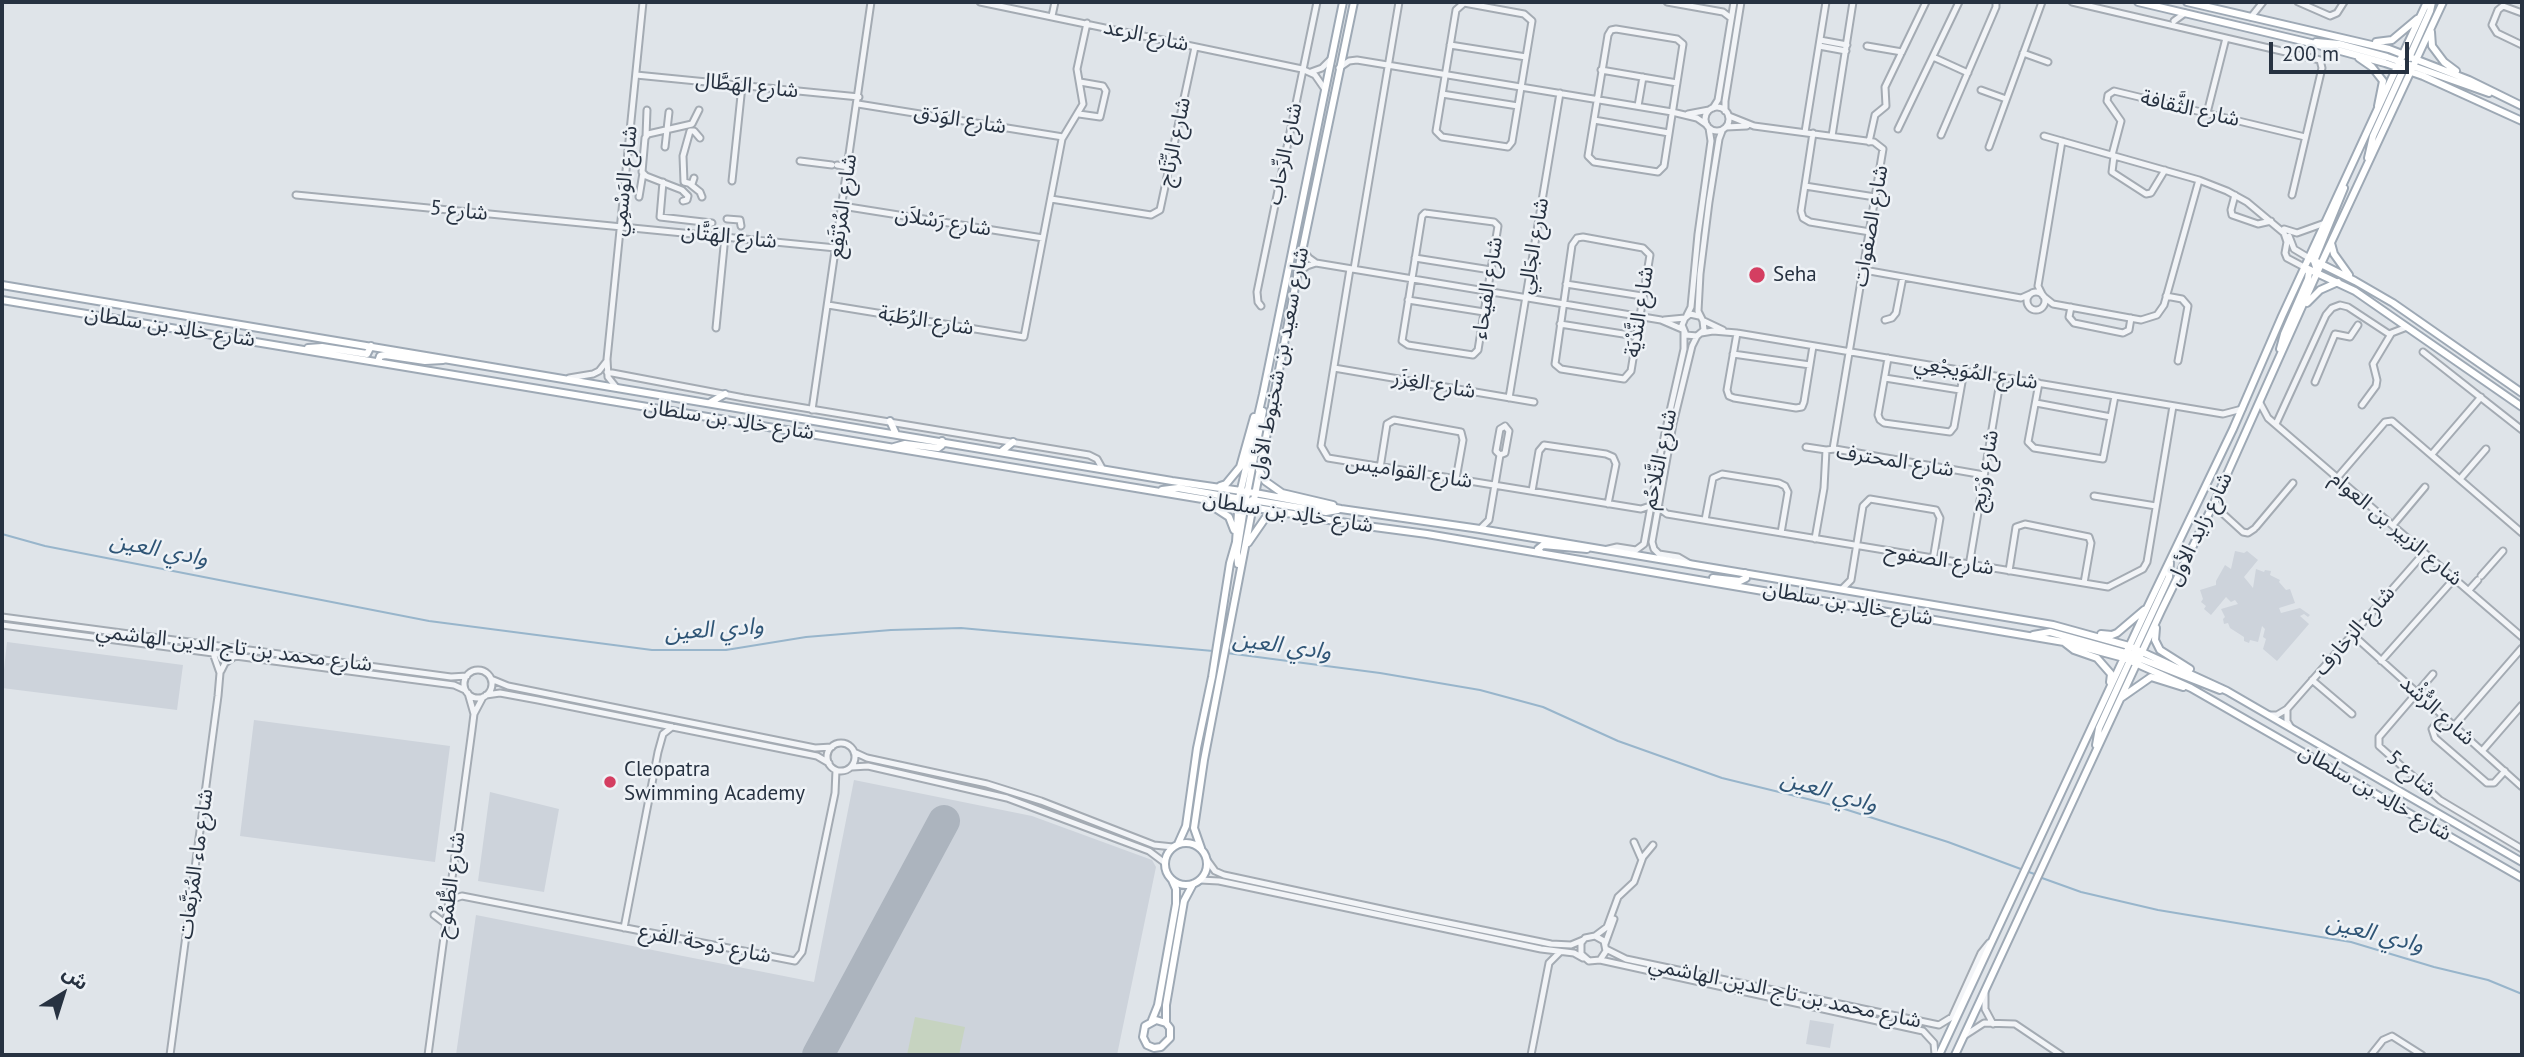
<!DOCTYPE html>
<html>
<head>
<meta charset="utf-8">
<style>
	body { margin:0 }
	#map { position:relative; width:2524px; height:1057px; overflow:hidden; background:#dfe4e9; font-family:"PT Sans","Noto Sans Arabic",sans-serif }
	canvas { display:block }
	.frame { position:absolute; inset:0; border:4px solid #273241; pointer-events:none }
	.north { position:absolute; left:28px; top:959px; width:70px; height:70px; -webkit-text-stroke:5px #eef2f6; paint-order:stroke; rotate:38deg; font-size:19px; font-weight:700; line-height:28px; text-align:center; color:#273241 }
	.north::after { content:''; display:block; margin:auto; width:24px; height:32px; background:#273241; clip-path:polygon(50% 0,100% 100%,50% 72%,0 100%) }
	.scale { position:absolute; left:2269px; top:42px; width:140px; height:32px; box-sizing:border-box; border:4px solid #273241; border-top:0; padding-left:9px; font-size:21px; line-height:24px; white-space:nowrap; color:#273241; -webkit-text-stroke:5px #eef2f6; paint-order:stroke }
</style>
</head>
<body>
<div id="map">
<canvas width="2524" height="1057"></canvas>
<div class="frame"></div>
<div class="north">ش</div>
<div class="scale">200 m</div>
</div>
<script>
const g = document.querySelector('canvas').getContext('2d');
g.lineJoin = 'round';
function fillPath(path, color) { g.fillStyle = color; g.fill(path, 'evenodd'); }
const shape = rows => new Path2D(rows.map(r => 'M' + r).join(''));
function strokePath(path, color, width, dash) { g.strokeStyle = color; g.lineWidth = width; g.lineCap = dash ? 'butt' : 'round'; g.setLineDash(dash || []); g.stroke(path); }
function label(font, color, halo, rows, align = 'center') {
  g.font = font + ' "PT Sans","Noto Sans Arabic",sans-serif'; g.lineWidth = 5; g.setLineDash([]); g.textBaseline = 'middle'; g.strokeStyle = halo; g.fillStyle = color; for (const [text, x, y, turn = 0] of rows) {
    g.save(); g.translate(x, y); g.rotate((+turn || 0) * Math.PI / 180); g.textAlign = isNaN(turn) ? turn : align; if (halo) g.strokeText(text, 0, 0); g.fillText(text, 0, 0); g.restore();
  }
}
const built = shape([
	[2235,551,2244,553,2247,551,2258,560,2244,577,2253,588,2256,569,2264,572,2265,570,2271,571,2270,575,2280,580,2279,582,2286,590,2290,589,2295,603,2279,608,2281,613,2300,608,2310,615,2308,617,2304,614,2300,616,2309,624,2277,661,2263,649,2266,639,2263,637,2265,629,2262,626,2258,642,2250,640,2249,643,2244,641,2244,637,2230,628,2228,623,2224,624,2223,619,2225,617,2221,609,2238,604,2235,600,2231,602,2226,597,2211,615,2204,609,2206,606,2201,602,2203,599,2200,590,2216,585,2216,581,2225,565,2231,569],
	[7,642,183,665,177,710,2,688],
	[254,720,450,746,435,862,240,836],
	[854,780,1032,816,1152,860,1156,867,1117,1055,456,1055,476,915,814,982],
	[490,792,559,809,544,892,478,881],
	[1810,1020,1834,1024,1830,1048,1806,1044]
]);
const green = shape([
	[915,1017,965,1027,959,1055,907,1055]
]);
const stream = shape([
	[2,534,45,546,429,621,652,650,726,650,806,637,891,630,961,628,1213,651],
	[1219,652,1380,673,1480,690,1543,707,1618,741,1722,778,1832,805,1948,842,2037,875],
	[2042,878,2081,892,2158,910,2351,942,2434,967,2488,980,2522,994]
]);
const runway = shape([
	[818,1055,944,821]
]);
const minorTunnel = shape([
	[632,153,636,153]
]);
const minor = shape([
	[980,2,1302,69,1315,75,1324,88],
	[1667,2,1723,12,1731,18],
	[2072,2,2320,60,2322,68,2292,195],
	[2298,2,2330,16,2337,13,2344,2],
	[1464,3,1524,14,1532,21,1512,142,1508,147,1442,137,1436,131,1456,10,1464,3],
	[2522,13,2503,6,2498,10,2492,25,2497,33,2522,45],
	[1052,16,1055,2],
	[2251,17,2263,2],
	[2174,21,2185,13],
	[1616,29,1677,39,1683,44,1664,166,1658,172,1594,162,1588,156,1608,35,1611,30,1616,29],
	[1820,40,1847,45],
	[1450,45,1526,57],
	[1819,46,1846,51],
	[1867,46,1902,52],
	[2023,53,2048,62],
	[1933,57,1968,73],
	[1339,68,1349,61,1357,60,1672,112,1697,118,1707,125],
	[1601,70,1677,83],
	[1311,72,1322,68,1330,60],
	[636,75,859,97],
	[1981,90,2006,99],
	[1442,94,1518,106],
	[858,104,1063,137],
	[1638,106,1643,77],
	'1705 119a12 12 0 1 1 24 0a12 12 0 1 1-24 0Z',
	[1713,108,1718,100,1734,2],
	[1725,111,1725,101,1741,2],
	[2207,113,2226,38],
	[1079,114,1100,117,1106,91,1103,86,1080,82],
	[1688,114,1709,110],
	[1729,116,1754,126,1874,142,1883,149,1833,449],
	[1594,120,1669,133],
	[1726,127,1747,126],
	[1898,129,1959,2],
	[1805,132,1826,2],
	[1813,133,1801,211,1803,218,1810,222,1870,232],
	[1941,135,1996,7,1996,2],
	[646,136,647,110],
	[1832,136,1853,2],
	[2044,136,2199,180,2227,191,2247,202,2284,233,2287,242,2285,253,2287,258,2304,267],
	[1869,142,1875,115,1886,106,1885,87,1926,2],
	[665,147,669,112],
	[1989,147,2042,2],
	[2112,155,2121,121,2107,101,2108,95,2114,91,2305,137],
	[2114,156,2112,172,2146,194,2151,193,2165,170],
	[800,161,832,165],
	[837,165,848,167],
	[694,178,692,184,684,182,683,156,690,131,694,131,700,138],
	[732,181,742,86],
	[663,182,660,217,712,223],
	[690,184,700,192,702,197],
	[1805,186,1875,197],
	[296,195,836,248],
	[2235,195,2231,210,2232,215,2258,224,2271,221],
	[639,197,643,173],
	[1051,199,1151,215,1160,210,1195,47],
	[683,201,687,200,688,196,682,190,646,176,642,172,645,138,648,134,692,124,699,110],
	[842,206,1043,238],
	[1425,213,1494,222,1498,226,1478,350,1473,355,1408,345,1402,341,1422,216,1425,213],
	[727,219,740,220,741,226],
	[2284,229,2297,233,2325,223],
	[2289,236,2294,249,2309,258],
	[1583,237,1643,248,1650,255,1631,371,1624,379,1561,369,1555,364,1572,245,1577,238,1583,237],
	[1302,248,1309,258,1316,263],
	[1415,258,1491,270],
	[1350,269,1321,446,1328,458,1641,509,1650,506],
	[1354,269,1399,2],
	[1864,270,2021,298,2030,294],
	[1297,274,1307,266,1316,263,1661,320,1682,329],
	[1566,284,1642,296],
	'2027 301a9 9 0 1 1 18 0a9 9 0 1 1-18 0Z',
	[2042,294,2038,286,2062,141],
	[2043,296,2053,304,2141,320,2157,315,2164,305,2199,180],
	[2166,296,2182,299,2188,306,2178,361],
	[1408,300,1484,312],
	[828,305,1024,337,1062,139,1083,104,1077,69,1087,23],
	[1261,306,1258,302,1257,292,1317,2],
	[2071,307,2069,317,2074,323,2123,333,2129,330,2131,318],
	[1687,315,1691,307,1698,234,1711,141,1709,128],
	[1699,316,1690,314,1685,318,1682,325,1686,335,1697,336,1704,330,1703,321,1698,311,1700,274,1709,202,1719,139,1722,131],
	[1664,320,1685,318],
	[1885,320,1892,318,1896,313,1903,277],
	[1704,321,1723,330],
	[1560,324,1636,336],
	[716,328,725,236],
	[1701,333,1713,331,1737,333,2223,414,2242,409],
	[1737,333,1727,390,1729,396,1734,398,1796,408,1802,407,1804,402,1813,346],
	[2423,352,2522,430],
	[1733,354,1810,365],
	[1888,358,1878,415,1880,420,1884,423,1950,432,1954,427,1964,371],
	[1334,368,1534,402],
	[607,372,744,398,1089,455,1097,459,1102,468],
	[569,378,593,374,599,371,606,362],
	[1885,378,1960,390],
	[2315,382,2335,334,2350,337,2358,325],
	[2039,383,2028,442,2034,448,2103,459,2115,396],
	[616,387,608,377,607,359,643,2],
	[1509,398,1560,93],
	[2036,403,2111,417],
	[2260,403,2268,418,2522,637],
	[2362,405,2376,386,2377,380,2373,364,2391,334],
	[812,410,871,2],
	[2276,424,2326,315,2332,308,2340,305,2348,307,2389,334,2407,327],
	[1505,426,1509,431,1505,453,1500,455,1496,451,1500,429,1505,426],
	[1806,447,1826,450,1835,449,1984,475],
	[2432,454,2481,397],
	[1380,468,1387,424,1394,420,1461,432,1463,440,1456,479],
	[2337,478,2385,422,2392,421,2522,533],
	[2460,479,2486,449],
	[1532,491,1539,451,1544,445,1606,454,1613,457,1616,464,1608,504],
	[2094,496,2156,506],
	[2215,501,2220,511,2243,532,2248,533,2254,529],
	[1658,507,1667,514,2108,587,2143,569,2147,562,2173,406],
	[1705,520,1713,478,1722,474,1779,483,1785,486,1788,492,1781,533],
	[2393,525,2425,487],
	[2256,527,2293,483],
	[1480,529,1489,520,1500,455],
	[1815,539,1824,488,1826,450],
	[1604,550,1617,547,1636,550,1644,544,1661,451,1684,349,1684,332],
	[1690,564,1678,557,1659,554,1654,549,1652,542,1673,424,1692,346,1697,336],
	[1969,566,2001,376],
	[2009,571,2016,527,2025,524,2089,537,2091,543,2084,583],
	[2481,576,2503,551],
	[1842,589,1851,580,1863,506,1870,499,1936,510,1940,518,1933,560],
	[2469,590,2478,580],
	[2,617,451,677,467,676],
	[2,625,454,685,465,690],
	[2352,634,2522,787],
	[2381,661,2454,579],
	'464 684a14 14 0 1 1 28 0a14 14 0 1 1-28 0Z',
	[221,671,225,663,235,656],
	[2433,674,2379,737,2379,746,2440,800,2522,849],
	[491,679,508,686,815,748,832,747],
	[2312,680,2352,714],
	[486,695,500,693,538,700,817,756,829,763],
	[2287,709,2287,721,2291,728],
	[474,714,483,697],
	[2269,715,2277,715,2287,709,2424,553],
	[2443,715,2432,729,2435,738,2487,783,2494,783,2505,771],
	[2454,726,2522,648],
	'827 757a14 14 0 1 1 28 0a14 14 0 1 1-28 0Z',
	[2482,751,2522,705],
	[854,752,867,758,987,784,1041,801,1154,845,1173,847],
	[852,767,868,766,1007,798,1149,851,1165,863],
	[1634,842,1641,858],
	[1207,860,1215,871,1224,875,1409,915,1551,944,1571,945,1583,940],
	[1200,880,1219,881,1541,949,1574,953,1583,958],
	[449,900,462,896,795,961,802,952,835,793,836,770],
	[434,915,446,924],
	[624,928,658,752,663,734,672,727],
	[1595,936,1604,941,1606,951,1600,960,1589,961,1581,954,1581,943,1585,938,1595,936,1607,927,1618,897,1634,882,1643,857,1653,845],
	[1605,944,1614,919],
	[1606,949,1626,959,1939,1025,1952,1017,1981,953,1989,943],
	[1600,960,1923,1031,1934,1043,1935,1055],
	[1985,991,1985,1009,1993,1024],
	[1964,1036,1984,1023,2015,1024,2061,1055],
	[170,1055,218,696,220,673,213,653],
	[428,1055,472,730,474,714,468,693],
	[1531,1055,1549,963,1559,953],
	[2371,1055,2383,1040,2392,1036,2422,1055]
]);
const major = shape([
	[2138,2,2311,43,2385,63,2423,76,2522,121],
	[2187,2,2389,49,2469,80,2522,106],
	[2431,32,2432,46,2444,62,2456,71],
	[2316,42,2339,44,2387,57,2489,93],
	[2376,42,2392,40,2417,19],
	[2359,58,2372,67,2383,81,2378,106],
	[2409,58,2430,11,2432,2],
	[2368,158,2373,136,2404,68],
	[2331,243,2334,254,2349,275],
	[2309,258,2355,281,2393,303,2522,393],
	[2304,267,2355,291,2522,407],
	[2318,273,2314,261,2344,188],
	[2,285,1172,481,1255,493,1341,509,1480,529,2053,625,2129,646,2227,691,2522,862],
	[2,300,1359,525,1427,534,2064,642,2124,658,2191,688,2522,878],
	[2307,303,2320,290,2338,282],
	[308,348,322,347,367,354,371,346],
	[2280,349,2284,334,2308,279,2309,272,2306,269],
	[378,362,380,356,385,355,425,361,443,360],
	[711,402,725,394],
	[890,421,896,434],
	[894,447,905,444,938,448,942,445,942,441],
	[1002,451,1013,442],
	[1259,470,1265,481,1282,493,1333,505],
	[1220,486,1226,484,1240,467,1254,417],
	[1162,490,1178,488,1241,499],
	[1252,500,1326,512,1338,510],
	[1206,502,1229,517,1234,530],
	[1251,505,1246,499,1263,411],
	[1248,543,1266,517,1270,514,1279,514],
	[1541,553,1538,549,1543,545,1587,549],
	[1238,564,1237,552,1245,502],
	[1713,578,1740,581,1746,578,1745,573],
	[2156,628,2155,640,2160,650,2190,669],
	[2101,634,2112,635,2117,633,2144,610],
	[2033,635,2050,632,2129,654,2143,651],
	[2065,643,2074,650,2097,658,2111,674,2110,682],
	[2134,652,2169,577,2170,563],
	[2136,657,2220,690],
	[2121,698,2151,677,2183,687],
	[2096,745,2099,728,2131,658],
	'1165 864a21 21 0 1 1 42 0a21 21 0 1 1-42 0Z',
	[1178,844,1186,826,1197,748,1212,677,1230,563,1236,542,1239,498,1263,394,1343,2],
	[1201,848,1194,828,1204,760,1300,261,1354,2],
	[1152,1020,1158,1005,1176,904,1176,889,1172,880],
	[1166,1023,1156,1020,1145,1026,1143,1037,1147,1045,1154,1048,1161,1047,1170,1038,1170,1028,1166,1023,1166,1005,1184,901,1193,884],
	[1939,1055,2148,606,2233,429,2282,316,2427,2],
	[1955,1055,2161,611,2215,501,2321,264,2443,2]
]);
const markers = [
	[1757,275,9,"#d43e61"],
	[610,782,7,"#d43e61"]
];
const streetNames = [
	["شارع الرعد",1146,36,12],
	["شارع الهَطَّال",747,86,6],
	["شارع الثَّقافة",2190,109,13],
	["شارع الوَدَق",960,120,9],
	["شارع الرِّتَاج",1175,142,-78],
	["شارع الرِّحاب",1285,154,-78],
	["شارع الوَسْمِي",625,181,-84],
	["شارع المُرْتَفِع",843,206,-82],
	["شارع 5",459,211,6],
	["شارع رَسْلاَن",943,222,9],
	["شارع الصفوات",1871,226,-80],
	["شارع الهَتَّان",729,237,6],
	["شارع الجَالِي",1534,246,-80],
	["شارع الفيحاء",1488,288,-81],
	["شارع النَّدْيَة",1640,312,-81],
	["شارع الرُطَبَة",926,321,9],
	["شارع خالِد بن سلطان",170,327,9],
	["شارع سعيد بن شخبوط الأول",1280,363,-79],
	["شارع المُوَيجْعِي",1976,373,9],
	["شارع الغِزَر",1434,385,10],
	["شارع خالِد بن سلطان",729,420,9],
	["شارع التَّلاَحُم",1660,459,-78],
	["شارع المحترف",1895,461,9],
	["شارع وْرَيج",1985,471,-80],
	["شارع القواميس",1409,472,9],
	["شارع خالِد بن سلطان",1288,513,9],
	["شارع زايد الأول",2200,529,-64],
	["شارع الزبير بن العوام",2396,529,40],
	["شارع الصفوح",1939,560,9],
	["شارع خالِد بن سلطان",1848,604,10],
	["شارع الزخارف",2355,631,-49],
	["شارع محمد بن تاج الدين الهاشمي",234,648,7],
	["شارع الرُّشْد",2437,711,42],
	["شارع 5",2411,774,41],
	["شارع خالِد بن سلطان",2375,793,30],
	["شارع ماء المُرَبَّعات",196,864,-82],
	["شارع الطُّمُوح",451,885,-82],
	["شارع دَوحة الفَرع",705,944,11],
	["شارع محمد بن تاج الدين الهاشمي",1785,993,12]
];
const poiNames = [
	["Seha",1773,275],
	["Cleopatra",624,770],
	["Swimming Academy",624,794]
];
const waterNames = [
	["وادي العين",159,550,11],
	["وادي العين",714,630,-4],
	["وادي العين",1282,646,8],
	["وادي العين",1829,792,16],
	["وادي العين",2375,934,14]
];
fillPath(built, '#cdd3db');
fillPath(green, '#c6d3c0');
strokePath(stream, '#98b5cb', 2);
strokePath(runway, '#acb4be', 32);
strokePath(minorTunnel, '#bac0c7', 5, [5, 2.5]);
strokePath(minor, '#a4abb3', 9);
strokePath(major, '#9ea9b5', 10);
strokePath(minor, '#f2f4f7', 5);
strokePath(major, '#fff', 6);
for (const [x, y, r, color] of markers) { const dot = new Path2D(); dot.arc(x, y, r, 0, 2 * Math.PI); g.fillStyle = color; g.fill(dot); strokePath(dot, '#eef2f6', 2.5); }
label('21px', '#273241', '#eef2f6', streetNames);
label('21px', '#273241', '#eef2f6', poiNames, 'left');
label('italic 23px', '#2f5576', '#eef2f6', waterNames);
</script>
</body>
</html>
